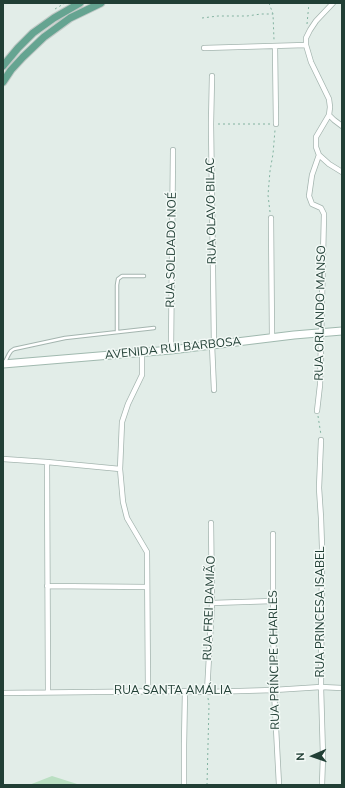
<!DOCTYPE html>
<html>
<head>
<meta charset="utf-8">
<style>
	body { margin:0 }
	#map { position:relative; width:345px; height:788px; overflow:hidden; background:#e2ede8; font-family:"Nunito Sans",sans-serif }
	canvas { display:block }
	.frame { position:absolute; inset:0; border:4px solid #213f35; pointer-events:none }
	.north { position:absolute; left:293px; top:736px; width:40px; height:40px; -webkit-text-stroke:3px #f3f9f6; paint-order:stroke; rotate:268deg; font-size:11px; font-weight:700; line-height:16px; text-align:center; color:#213f35 }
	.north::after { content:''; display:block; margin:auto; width:14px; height:18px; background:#213f35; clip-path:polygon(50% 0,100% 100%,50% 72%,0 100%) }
</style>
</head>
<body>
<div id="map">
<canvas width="345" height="788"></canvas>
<div class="frame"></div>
<div class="north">N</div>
</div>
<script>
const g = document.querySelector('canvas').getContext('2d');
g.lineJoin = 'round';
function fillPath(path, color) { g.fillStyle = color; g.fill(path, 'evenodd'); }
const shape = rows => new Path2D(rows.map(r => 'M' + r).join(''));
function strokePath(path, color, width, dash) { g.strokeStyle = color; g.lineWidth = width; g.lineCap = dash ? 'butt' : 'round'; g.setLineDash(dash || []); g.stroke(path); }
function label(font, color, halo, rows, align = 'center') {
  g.font = font + ' "Nunito Sans",sans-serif'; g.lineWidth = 3; g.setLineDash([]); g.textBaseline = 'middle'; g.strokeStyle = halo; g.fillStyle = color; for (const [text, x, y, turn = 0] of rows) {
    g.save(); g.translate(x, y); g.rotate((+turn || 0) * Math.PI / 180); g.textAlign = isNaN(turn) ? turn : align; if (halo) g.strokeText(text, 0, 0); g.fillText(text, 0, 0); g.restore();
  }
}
const green = shape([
	[52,776,74,783,80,785,29,785]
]);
const path = shape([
	[269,3,273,14,274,40],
	[55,9,65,3],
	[202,18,218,16,247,16,261,14,273,14],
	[307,24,309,3],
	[218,124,270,124],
	[270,212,268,195,270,171,273,154,275,130],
	[318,416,321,435],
	[207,785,209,705,208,698]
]);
const lane = shape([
	[117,332,117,285,118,279,122,276,144,276],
	[5,362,9,354,11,351,14,349,65,338,154,328]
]);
const street = shape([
	[333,3,316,21,310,30,306,38,306,45,311,62,329,99,330,107,329,115,316,137,316,147,319,155,329,164,342,172],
	[275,47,276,124],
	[204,48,306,45],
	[212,76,211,124,214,345],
	[329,115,334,120,342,126],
	[271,218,272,338],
	[212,345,214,390],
	[171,350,173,150],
	[142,353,142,375,128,404,122,422,120,469,123,502,127,518,147,552,148,691],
	[317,411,320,385,324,214,321,208,312,204,309,196,312,175,319,155],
	[321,440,319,488,321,518,322,547,321,687,323,756,322,785],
	[3,459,47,462,120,469],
	[47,462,48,692],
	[273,534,273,601,274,690,279,785],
	[47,586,147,587],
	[212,603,273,601],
	[207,692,212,603,211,523],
	[3,693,185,691,207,692,274,690,321,687,342,688],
	[184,785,184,745,185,691]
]);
const secondary = shape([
	[3,364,171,350,294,335,342,331]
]);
const primary = shape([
	[3,66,18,48,33,33,54,18,80,3],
	[3,82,11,70,23,57,44,37,70,18,101,3]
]);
const streetNames = [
	["RUA OLAVO BILAC",212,211,-91],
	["RUA SOLDADO NOÉ",172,250,-89],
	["RUA ORLANDO MANSO",321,313,-89],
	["AVENIDA RUI BARBOSA",173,349,-6],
	["RUA FREI DAMIÃO",210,608,-88],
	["RUA PRINCESA ISABEL",321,612,-90],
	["RUA PRÍNCIPE CHARLES",275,660,-91],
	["RUA SANTA AMÁLIA",173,691]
];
fillPath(green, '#badfc2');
strokePath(lane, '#a4b5af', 4.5);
strokePath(street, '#a4b5af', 6);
strokePath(secondary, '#a0b9af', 9);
strokePath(primary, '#c1c9c6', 9);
strokePath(path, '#82b2a0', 1, [2, 3]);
strokePath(lane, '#fff', 2.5);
strokePath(street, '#fff', 4.5);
strokePath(secondary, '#fff', 7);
strokePath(primary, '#65a491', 7);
label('12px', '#213f35', '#f3f9f6', streetNames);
</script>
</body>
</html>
